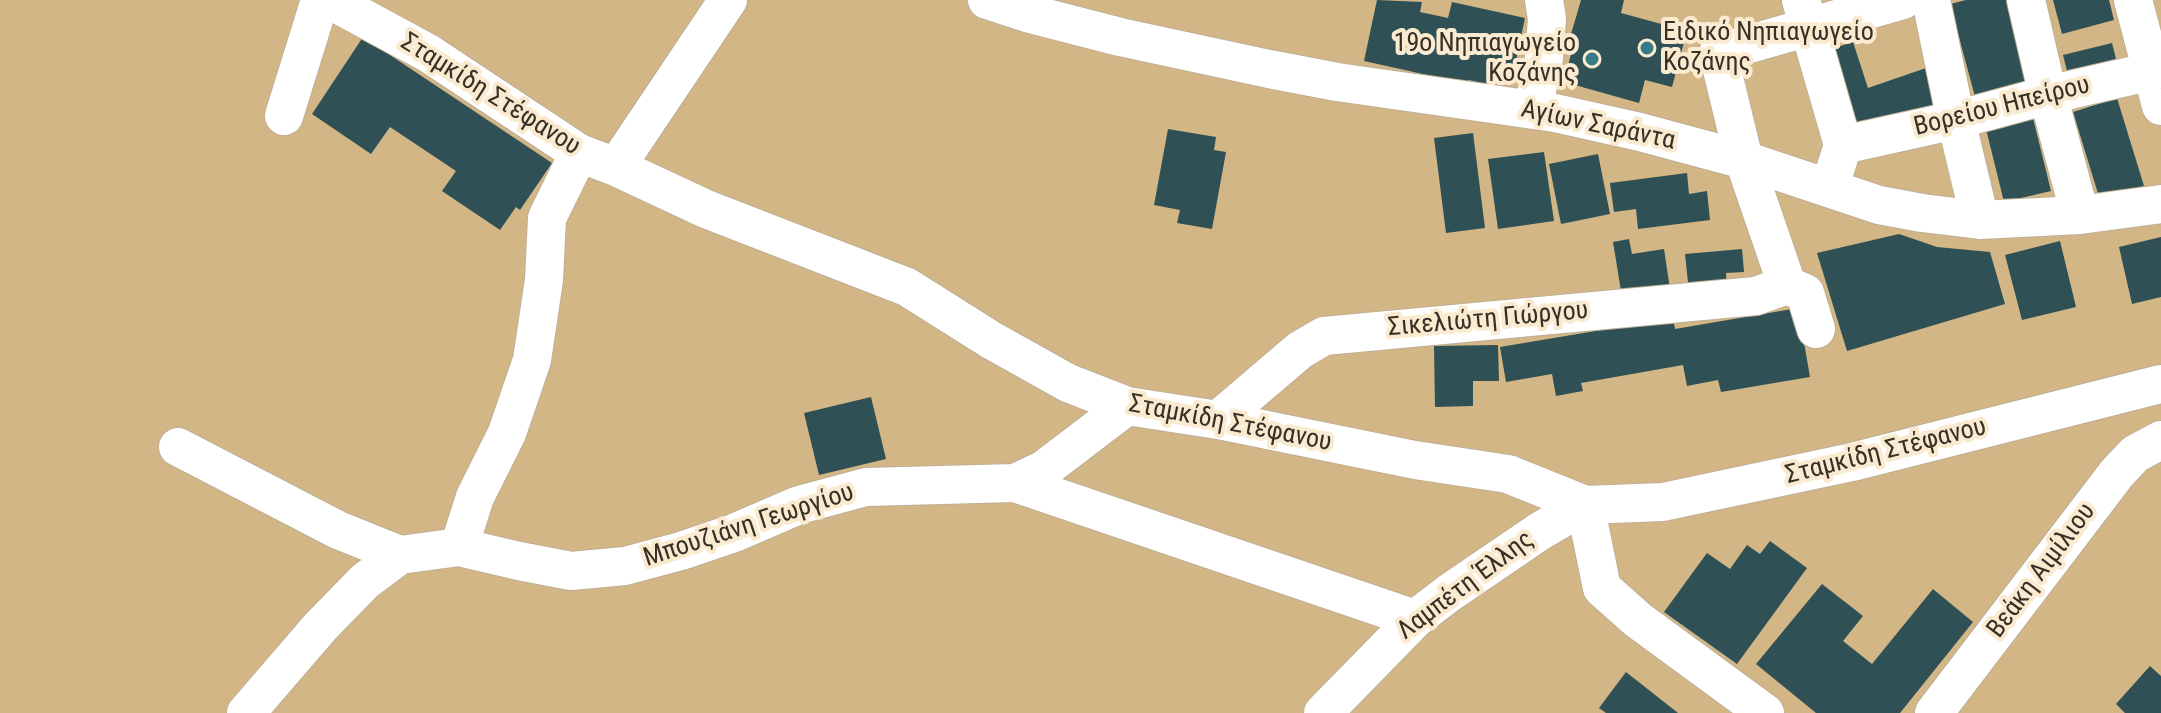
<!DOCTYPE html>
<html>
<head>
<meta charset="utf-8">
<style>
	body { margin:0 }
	canvas { display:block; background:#edddc2 }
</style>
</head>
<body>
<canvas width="2161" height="713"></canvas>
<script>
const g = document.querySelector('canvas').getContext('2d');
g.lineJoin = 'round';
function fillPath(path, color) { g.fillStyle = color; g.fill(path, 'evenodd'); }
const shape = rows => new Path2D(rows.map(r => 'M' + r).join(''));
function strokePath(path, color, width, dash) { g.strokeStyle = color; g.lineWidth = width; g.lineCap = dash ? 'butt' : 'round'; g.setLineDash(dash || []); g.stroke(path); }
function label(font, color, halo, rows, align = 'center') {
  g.font = font + ' "Roboto Condensed",sans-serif'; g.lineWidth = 8; g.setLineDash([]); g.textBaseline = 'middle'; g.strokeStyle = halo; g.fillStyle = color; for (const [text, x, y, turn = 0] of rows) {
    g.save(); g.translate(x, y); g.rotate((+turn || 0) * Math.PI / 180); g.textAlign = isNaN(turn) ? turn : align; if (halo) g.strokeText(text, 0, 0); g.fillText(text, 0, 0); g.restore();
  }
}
const green = shape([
	[0,0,2161,0,2161,713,0,713]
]);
const building = shape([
	[1377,0,1422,2,1420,12,1448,18,1452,2,1525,18,1513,75,1497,72,1494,86,1469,80,1468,84,1364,61],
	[1581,0,1624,0,1621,13,1687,31,1672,87,1645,80,1639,103,1564,82,1574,42,1569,41],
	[1966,0,2011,0,2035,89,1977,104,1950,4],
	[2053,0,2109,0,2114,20,2062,34],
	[363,37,552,163,520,210,516,207,500,230,442,191,456,171,390,127,371,154,312,114],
	[1853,42,1868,88,1926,68,1940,108,1859,135,1831,49],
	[2112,43,2119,71,2070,83,2063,55],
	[2117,98,2144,186,2100,200,2073,112],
	[2033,118,2051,191,2004,202,1986,129],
	[1168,129,1216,137,1214,150,1226,152,1212,229,1177,223,1180,210,1154,205],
	[1473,133,1485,228,1446,233,1434,138],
	[1544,152,1554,221,1498,229,1488,159],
	[1598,154,1610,214,1561,224,1549,164],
	[1687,173,1689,194,1707,191,1710,220,1638,229,1636,209,1614,212,1610,183],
	[1899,234,1937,247,1990,252,2005,304,1847,351,1817,253],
	[2161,237,2161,297,2132,304,2119,247],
	[1629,239,1632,254,1664,249,1670,289,1622,297,1613,242],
	[2060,241,2076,307,2022,320,2005,255],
	[1742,249,1744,272,1726,273,1727,289,1689,292,1685,254],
	[1798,308,1810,377,1721,392,1718,380,1687,386,1683,365,1581,383,1583,391,1556,396,1552,374,1506,382,1500,347,1673,318,1675,329],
	[1498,345,1499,381,1473,381,1473,406,1435,407,1434,346],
	[871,397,886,459,819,475,804,413],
	[1770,541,1807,568,1737,664,1664,612,1707,553,1730,569,1747,545,1760,554],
	[1822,584,1863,616,1843,641,1872,664,1933,589,1973,622,1900,713,1816,713,1756,664],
	[2150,666,2161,676,2161,713,2125,713,2116,704],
	[1626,672,1678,713,1606,713,1599,708]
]);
const minor = shape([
	[330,0,428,53,579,153,616,167,706,209,907,287,991,340,1068,383,1127,406,1218,420,1415,460,1508,474,1585,505,1663,502,1852,462,2161,384],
	[987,0,1027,13,1120,37,1269,69,1337,82,1555,113,1640,132,1744,160,1879,205,1922,213,1980,220,2080,215,2161,204],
	[1801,0,1843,145,1835,170],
	[1931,0,1956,120,1980,220],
	[2026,0,2048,95,2080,215],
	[2133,0,2161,106],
	[1533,110,1544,58,1547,19,1544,0],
	[284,116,320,0],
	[1843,145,1956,120,2048,95,2161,69],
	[616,167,728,0],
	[1816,329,1805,293,1787,285,1744,160,1718,53,1903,0],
	[1218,420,1300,350,1324,336,1756,296,1787,285],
	[178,447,338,530,400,555,459,547,519,561,571,571,625,566,681,551,734,533,799,505,866,487,1015,483,1415,619],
	[1015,483,1043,470,1127,406],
	[1585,505,1602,588,1638,620,1765,713],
	[459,547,475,497,507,433,532,360,544,280,547,218,579,153],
	[246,713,321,626,365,581,400,555],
	[1323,713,1415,619,1449,593,1540,531,1585,505],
	[1934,713,2117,473,2135,454,2161,440]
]);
const markers = [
	[1647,48,8,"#357c86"],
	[1592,59,8,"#357c86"]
];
const poiNames = [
	["Ειδικό Νηπιαγωγείο",1663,33],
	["Κοζάνης",1663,63],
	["19ο Νηπιαγωγείο",1576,44,"right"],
	["Κοζάνης",1576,74,"right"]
];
const streetNames = [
	["Σταμκίδη Στέφανου",490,95,32],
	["Βορείου Ηπείρου",2002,107,-14],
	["Αγίων Σαράντα",1598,126,12],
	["Σικελιώτη Γιώργου",1488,320,-5],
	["Σταμκίδη Στέφανου",1230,424,11],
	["Σταμκίδη Στέφανου",1886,452,-14],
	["Μπουζιάνη Γεωργίου",749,526,-18],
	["Βεάκη Αιμίλιου",2042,571,-53],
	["Λαμπέτη Έλλης",1466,586,-37]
];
fillPath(green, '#d3b685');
fillPath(building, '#2f5055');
strokePath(minor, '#bfaf95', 40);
strokePath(minor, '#fff', 38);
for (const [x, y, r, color] of markers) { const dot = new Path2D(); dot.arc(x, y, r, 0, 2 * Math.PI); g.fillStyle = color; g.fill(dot); strokePath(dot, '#faeacf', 3); }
label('26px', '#363026', '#faeacf', poiNames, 'left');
label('26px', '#363026', '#faeacf', streetNames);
</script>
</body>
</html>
